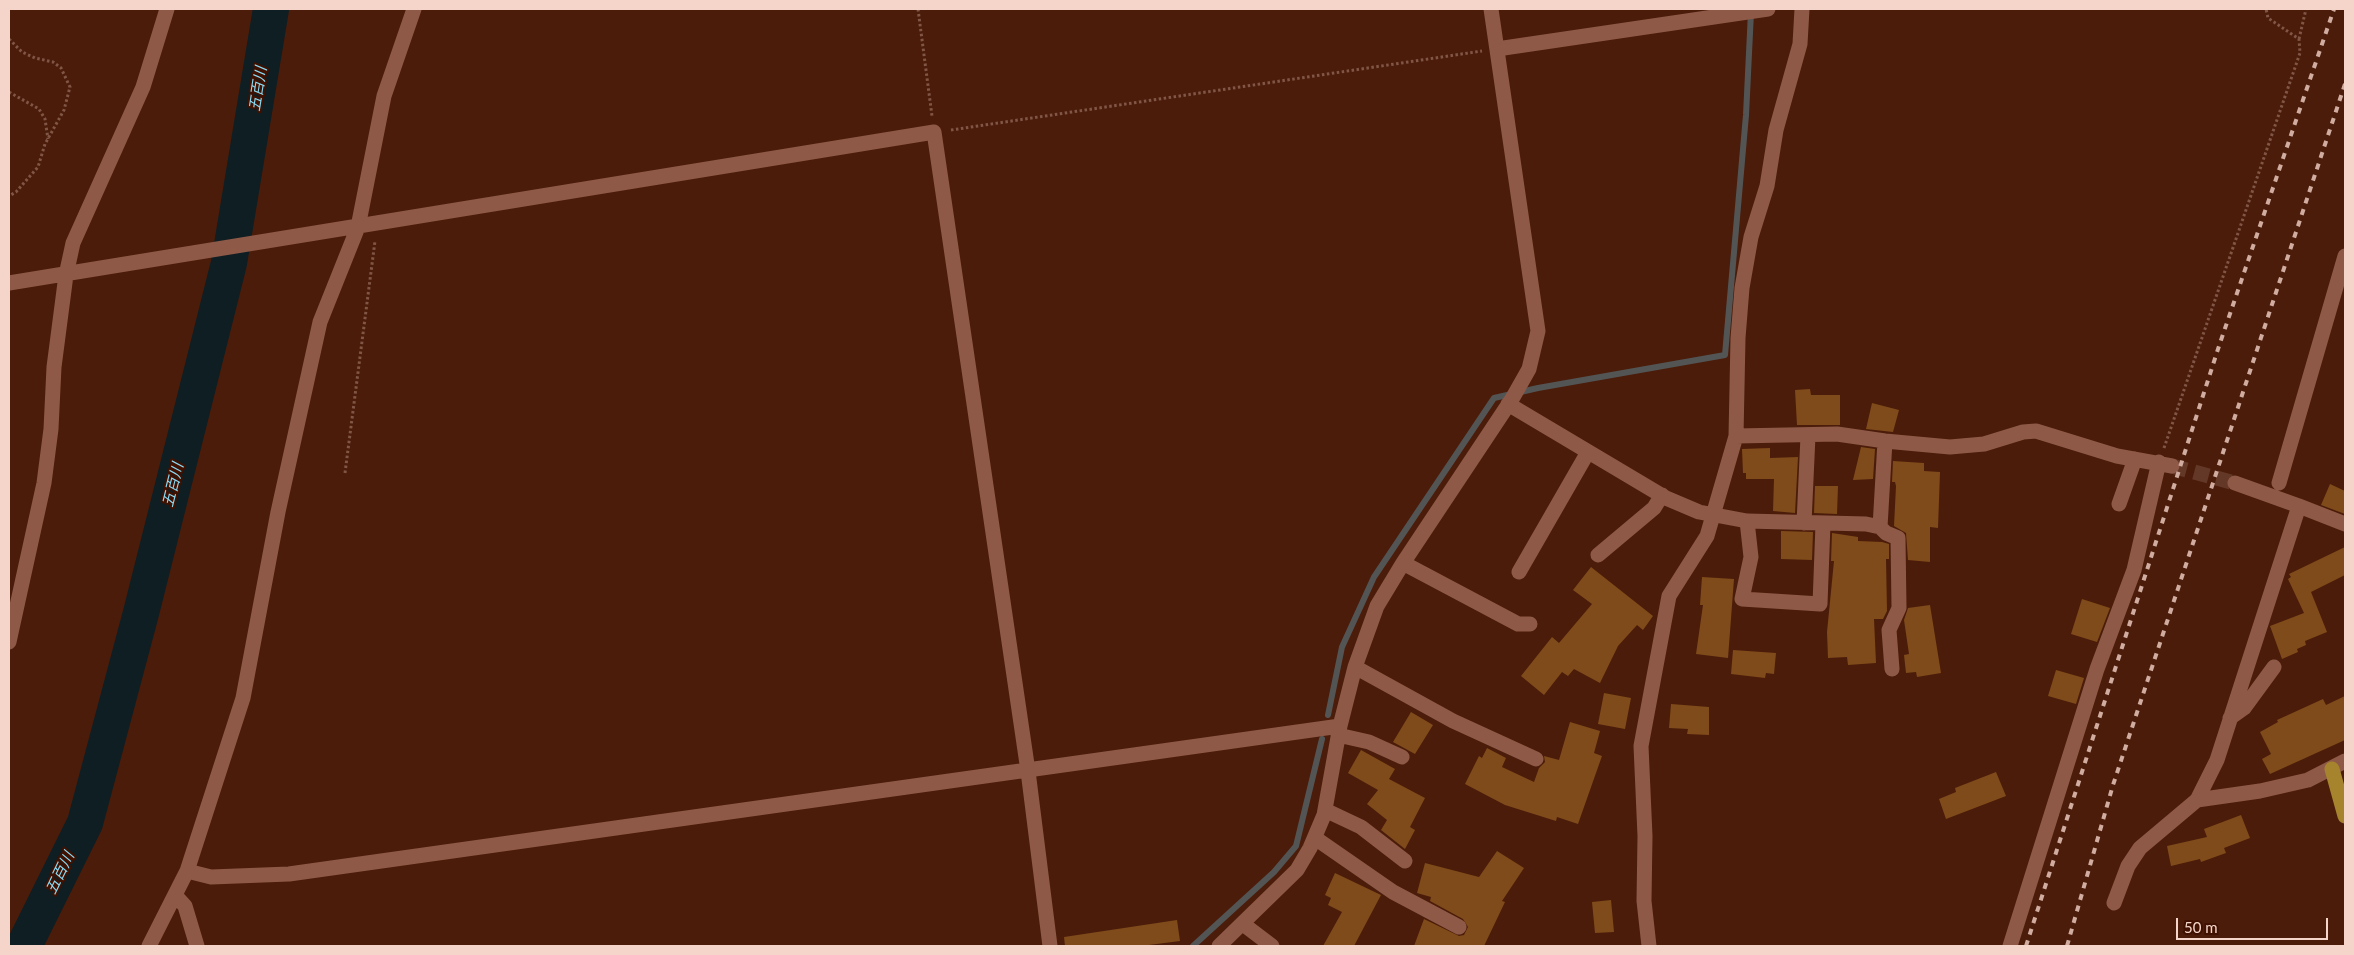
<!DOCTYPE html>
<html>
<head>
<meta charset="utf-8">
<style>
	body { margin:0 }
	#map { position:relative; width:2354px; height:955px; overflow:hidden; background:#4b1c0a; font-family:Lato,sans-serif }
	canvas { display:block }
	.frame { position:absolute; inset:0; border:10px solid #f5d5ca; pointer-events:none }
	.scale { position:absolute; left:2176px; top:918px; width:152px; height:22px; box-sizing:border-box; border:2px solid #f5d5ca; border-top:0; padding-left:6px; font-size:15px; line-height:18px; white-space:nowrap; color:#f5d5ca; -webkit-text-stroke:4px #401101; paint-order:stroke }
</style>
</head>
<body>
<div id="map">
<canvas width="2354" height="955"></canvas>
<div class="frame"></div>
<div class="scale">50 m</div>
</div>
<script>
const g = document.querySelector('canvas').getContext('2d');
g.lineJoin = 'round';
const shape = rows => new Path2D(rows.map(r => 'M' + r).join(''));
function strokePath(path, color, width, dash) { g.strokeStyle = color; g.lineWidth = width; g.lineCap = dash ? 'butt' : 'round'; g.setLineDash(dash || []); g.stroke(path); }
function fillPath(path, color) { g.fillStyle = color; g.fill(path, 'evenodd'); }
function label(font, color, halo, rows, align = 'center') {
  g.font = font + ' Lato,"Noto Sans JP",sans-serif'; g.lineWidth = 4; g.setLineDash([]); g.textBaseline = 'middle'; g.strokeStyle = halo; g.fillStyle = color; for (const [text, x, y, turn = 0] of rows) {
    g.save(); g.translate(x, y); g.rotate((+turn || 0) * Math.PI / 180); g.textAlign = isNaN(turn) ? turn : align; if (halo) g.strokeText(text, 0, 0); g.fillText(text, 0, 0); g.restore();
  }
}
const stream = shape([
	[1328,715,1342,647,1374,577,1494,398,1538,388,1725,355,1746,115,1751,12],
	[1193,946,1274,872,1296,846,1322,739]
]);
const river = shape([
	[24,946,85,823,141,613,229,263,271,9]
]);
const building = shape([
	[1810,389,1811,395,1840,395,1840,425,1797,425,1795,390],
	[1872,403,1899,410,1893,432,1866,429],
	[1861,447,1875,449,1873,479,1853,480],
	[1770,448,1770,458,1798,457,1795,513,1773,511,1774,479,1746,479,1746,473,1743,473,1742,449],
	[1893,461,1924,463,1924,471,1940,472,1938,528,1930,527,1930,562,1908,560,1906,533,1894,526,1896,486,1895,482,1892,482],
	[2330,484,2345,491,2345,514,2321,505],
	[1815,486,1838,486,1837,514,1814,513],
	[1781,531,1813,532,1812,560,1781,559],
	[1832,533,1858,537,1858,541,1882,542,1889,544,1889,559,1886,559,1887,611,1883,619,1874,619,1876,663,1848,665,1847,657,1828,658,1827,632,1834,561,1831,561],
	[2345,547,2345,575,2311,592,2327,632,2305,641,2306,645,2297,649,2298,652,2282,659,2270,626,2304,613,2288,579,2291,577,2289,574],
	[1591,567,1653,616,1643,630,1637,625,1618,646,1600,683,1574,669,1568,676,1562,672,1544,695,1521,676,1552,637,1559,643,1592,604,1573,590],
	[1702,577,1734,579,1728,658,1696,654,1703,605,1700,605],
	[2082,599,2110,608,2097,642,2071,634],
	[1930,605,1941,673,1917,677,1916,672,1906,673,1904,655,1909,654,1904,620,1908,608],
	[1733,650,1776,653,1774,674,1766,673,1765,678,1731,674],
	[2056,670,2084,678,2076,704,2048,696],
	[1604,693,1631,698,1625,729,1598,724],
	[2345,696,2345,740,2270,774,2262,759,2271,754,2260,732,2278,722,2277,720,2323,699,2326,705],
	[1671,704,1709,707,1709,735,1687,734,1688,729,1669,728],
	[1411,712,1433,725,1415,754,1393,742],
	[1570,722,1600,731,1594,753,1602,756,1578,824,1557,817,1556,821,1505,805,1465,784,1479,756,1482,758,1487,748,1506,758,1502,767,1534,782,1539,768,1545,762,1544,756,1559,760],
	[1361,750,1395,769,1389,779,1425,798,1410,827,1415,830,1405,849,1381,830,1387,820,1367,804,1378,790,1348,773],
	[1996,772,2006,796,1946,819,1939,799,1956,792,1955,788],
	[2241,815,2250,838,2224,848,2226,853,2201,862,2200,859,2171,866,2167,846,2207,837,2204,829],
	[1497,851,1524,868,1502,901,1505,902,1484,946,1414,946,1424,919,1459,936,1464,935,1468,927,1463,919,1430,901,1431,897,1417,893,1425,863,1479,877],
	[1335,873,1381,895,1354,946,1323,946,1342,912,1328,905,1331,898,1325,895],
	[1611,900,1614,932,1595,933,1592,902],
	[1177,920,1180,941,1141,946,1065,946,1064,937]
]);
const minorTunnel = shape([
	[2172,466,2235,483]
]);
const path = shape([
	[918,9,932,116],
	[9,39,22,52,35,58,53,62,61,68,70,87,64,110,45,144,38,167,16,192,9,196],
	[2299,39,2306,9],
	[9,92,39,109,45,119,48,139],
	[951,130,1482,51],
	[2164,448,2300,53,2299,39,2268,18,2266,9],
	[345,473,375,241]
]);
const minor = shape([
	[1497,49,1768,9],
	[9,283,934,132,1028,771,1050,946],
	[1508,404,1666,498,1699,512,1747,521,1866,524,1880,527,1886,533,1898,538,1899,608,1889,630,1892,669],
	[1736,436,1738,338,1742,288,1751,237,1767,186,1776,130,1800,44,1802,9],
	[2235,483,2299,506],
	[2279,483,2345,256],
	[2119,504,2135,459],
	[1747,521,1751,557,1742,599,1820,604,1823,524],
	[1804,523,1808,436],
	[1880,527,1885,441],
	[1598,555,1654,508,1662,495],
	[1403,563,1518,624,1530,624],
	[1519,572,1588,452],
	[9,642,44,483,51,429,54,367,66,275,73,243,143,87,167,9],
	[1355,667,1453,721,1536,759],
	[2230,718,2244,708,2274,667],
	[1338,735,1369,742,1402,757],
	[2197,800,2217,760,2299,506,2345,524],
	[1325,810,1361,827,1405,861],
	[1315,838,1393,892,1459,927],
	[187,871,211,877,289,874,1340,726],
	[175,895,185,906,197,946],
	[2114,903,2128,866,2140,848,2197,800,2260,791,2308,780,2345,761],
	[1243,924,1272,946],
	[149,946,187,871,243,698,278,512,320,322,358,227,384,96,414,9],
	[1219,946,1297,870,1310,848,1324,815,1340,726,1355,667,1377,606,1403,563,1512,399,1529,369,1538,331,1491,9],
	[1649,946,1644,901,1645,836,1641,746,1669,596,1707,536,1736,436,1837,434,1885,441,1950,447,1984,444,2023,432,2036,431,2117,456,2172,466],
	[2010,946,2097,669,2134,570,2159,462]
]);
const major = shape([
	[2332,769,2345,816]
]);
const rail = shape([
	[2026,946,2219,346,2334,9],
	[2067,946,2113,785,2345,84]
]);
const waterNames = [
	["五百川",258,89,-81],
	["五百川",173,485,-76],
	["五百川",60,873,-64]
];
strokePath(stream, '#535555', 6);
strokePath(river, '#0e1e23', 36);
fillPath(building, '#7f4b1a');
strokePath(minorTunnel, '#643827', 15, [15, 8]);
strokePath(path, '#805646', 3, [2.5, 2.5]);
strokePath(minor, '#8f5947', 15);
strokePath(major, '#a6842e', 15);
strokePath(rail, '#d0ada0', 4, [6, 6]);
label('italic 15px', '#89dcf6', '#401101', waterNames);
</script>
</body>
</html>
